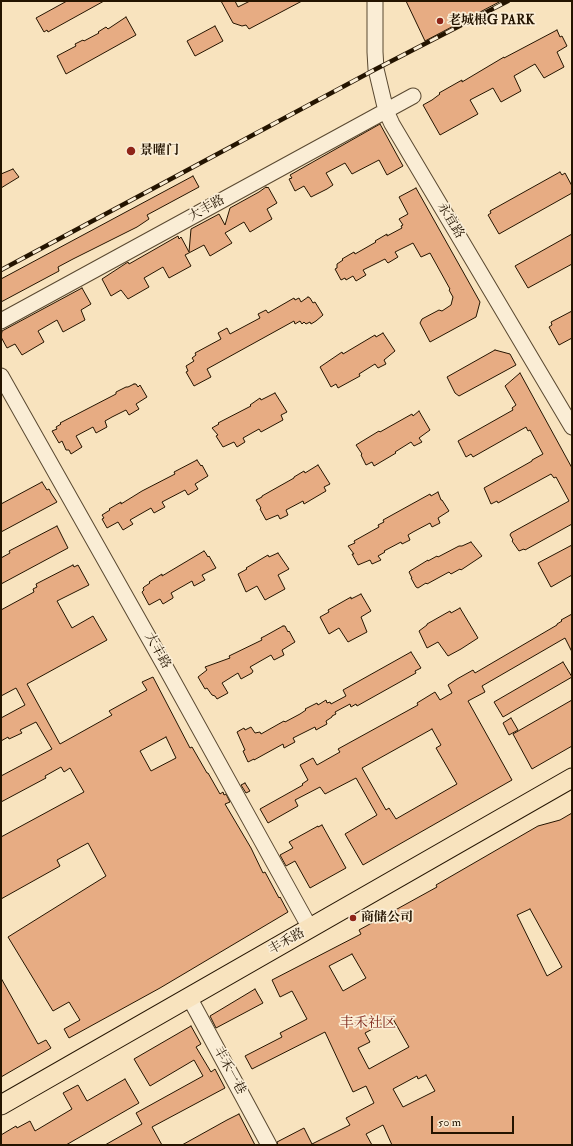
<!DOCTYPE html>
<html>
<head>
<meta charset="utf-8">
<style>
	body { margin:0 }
	#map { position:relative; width:573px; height:1146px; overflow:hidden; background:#f8e3be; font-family:"IM FELL Double Pica",serif }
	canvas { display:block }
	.frame { position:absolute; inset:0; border:2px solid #241400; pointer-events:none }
	.scale { position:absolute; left:431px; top:1116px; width:83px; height:18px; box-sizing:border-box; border:2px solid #241400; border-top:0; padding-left:5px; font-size:12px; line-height:14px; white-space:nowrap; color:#241400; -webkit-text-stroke:3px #faedd5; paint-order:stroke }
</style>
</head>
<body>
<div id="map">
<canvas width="573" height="1146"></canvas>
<div class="frame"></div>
<div class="scale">50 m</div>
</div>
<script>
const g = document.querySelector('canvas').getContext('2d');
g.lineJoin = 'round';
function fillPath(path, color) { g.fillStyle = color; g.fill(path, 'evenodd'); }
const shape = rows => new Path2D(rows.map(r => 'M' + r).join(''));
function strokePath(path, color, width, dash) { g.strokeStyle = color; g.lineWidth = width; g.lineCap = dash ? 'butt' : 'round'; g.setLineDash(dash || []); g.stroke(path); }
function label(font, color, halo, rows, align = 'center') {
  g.font = font + ' "IM FELL Double Pica","Noto Serif SC",serif'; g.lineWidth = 3.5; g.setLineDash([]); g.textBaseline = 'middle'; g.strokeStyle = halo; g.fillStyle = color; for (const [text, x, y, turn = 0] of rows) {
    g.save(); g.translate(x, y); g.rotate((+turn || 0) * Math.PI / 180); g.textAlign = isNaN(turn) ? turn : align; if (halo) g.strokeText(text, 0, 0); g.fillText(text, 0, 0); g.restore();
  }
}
const building = shape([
	[67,1,104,1,48,32,47,30,44,32,36,18,67,1],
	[221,1,235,1,238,7,250,1,302,1,249,29,246,25,242,26,233,23,221,1],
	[406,1,501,1,425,41,406,1],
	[126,17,136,35,66,74,57,56,76,46,75,44,83,40,84,41,99,33,98,32,106,27,108,29,126,17],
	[215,26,223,41,195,56,187,41,215,26],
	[557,30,560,37,562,36,567,46,557,52,564,67,544,78,535,64,514,76,521,91,501,102,493,88,470,100,478,114,440,135,423,105,432,100,440,94,439,93,462,80,462,82,504,57,504,58,557,30],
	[380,124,403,166,387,175,379,160,352,174,345,163,326,173,333,185,327,189,311,197,304,186,295,191,289,179,292,178,290,175,380,124],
	[13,169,19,177,1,188,1,174,13,169],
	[560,172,562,175,565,173,572,186,572,193,499,234,488,215,491,213,490,211,560,172],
	[193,176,199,187,147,215,149,219,137,227,73,259,58,267,59,271,1,302,1,279,193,176],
	[266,187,267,188,268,187,277,203,267,209,272,219,250,232,244,222,225,233,232,243,210,256,204,245,185,255,191,266,169,278,163,267,144,278,149,287,128,299,121,290,111,296,102,279,128,262,129,264,178,236,179,239,181,237,189,252,191,229,219,214,225,225,230,208,259,192,266,187],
	[416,188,480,302,476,317,430,342,420,323,422,319,439,310,442,311,451,305,453,297,449,290,450,289,430,253,421,257,413,243,395,252,398,257,388,263,387,262,385,259,363,270,366,275,356,281,353,276,346,280,345,278,341,280,335,269,337,268,337,264,343,260,342,259,354,252,355,254,376,242,375,241,387,234,387,236,402,228,401,226,403,225,399,219,408,214,399,197,416,188],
	[572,234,572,264,528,288,515,266,572,234],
	[82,288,91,304,81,310,85,320,63,332,57,320,38,331,44,342,22,355,15,344,7,348,1,337,2,331,82,288],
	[308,297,310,298,313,303,315,302,323,315,316,321,311,324,310,322,306,324,304,322,302,324,300,321,295,324,294,321,207,369,211,377,194,386,186,372,188,371,186,366,194,361,192,358,196,355,195,353,221,339,218,333,227,328,230,334,260,318,258,314,266,310,268,313,294,298,295,300,299,298,301,302,308,297],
	[572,311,572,338,559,345,549,327,552,325,551,322,572,311],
	[383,333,395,351,384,360,386,364,378,368,375,364,359,374,360,376,338,388,336,384,331,387,320,367,342,352,343,354,375,335,376,337,383,333],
	[495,350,510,354,516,365,459,396,455,393,447,377,495,350],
	[520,373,572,468,572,524,525,550,524,549,519,551,512,541,513,540,510,535,511,533,569,501,556,477,554,478,551,474,498,503,497,501,491,504,484,488,532,461,532,460,543,454,530,430,528,431,526,427,473,457,471,454,466,457,458,441,513,410,512,408,516,405,505,386,520,373],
	[134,384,136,384,138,387,140,385,147,397,136,404,139,409,129,415,126,410,112,417,105,421,107,427,96,433,93,427,76,436,82,447,71,454,69,450,66,450,62,441,59,443,52,431,57,429,56,427,61,424,60,423,116,394,116,392,126,387,128,387,134,384],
	[275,393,287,412,281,415,283,420,261,432,259,429,243,438,245,442,237,447,234,442,223,447,216,436,218,435,212,428,219,424,218,423,251,406,250,405,260,398,261,400,275,393],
	[419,411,430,430,419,438,422,442,414,446,411,442,395,452,396,453,374,466,372,462,366,465,361,455,362,454,356,445,379,431,380,432,412,414,413,416,419,411],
	[197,460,201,466,202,465,208,476,195,484,198,489,188,495,185,490,162,502,165,507,154,513,151,508,130,520,133,524,123,530,118,522,107,528,102,519,104,518,102,515,110,510,109,509,121,502,121,504,142,491,175,474,174,472,197,460],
	[318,465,330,484,324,487,326,491,304,504,303,501,286,510,288,515,280,519,278,515,266,520,260,509,261,508,256,500,262,497,262,496,294,478,294,477,304,471,305,473,318,465],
	[42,482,47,490,49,489,51,493,57,502,1,532,1,504,42,482],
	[438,492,441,500,442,500,449,511,438,518,440,523,432,527,430,523,413,532,408,535,410,540,402,544,401,542,384,551,385,552,378,556,381,560,372,564,370,560,358,565,352,554,354,554,348,546,355,543,354,541,379,527,378,525,384,522,383,520,430,494,431,496,438,492],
	[57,526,68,548,1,584,1,558,10,553,9,551,57,526],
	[471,542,482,556,461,570,460,569,451,574,449,572,427,584,426,583,418,588,416,587,411,578,412,578,409,572,410,571,428,560,428,561,437,556,438,557,459,546,462,546,471,542],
	[572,545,572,575,551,587,538,563,572,545],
	[204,551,205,552,208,557,209,556,216,568,202,575,205,580,194,586,192,581,171,593,173,597,173,598,163,604,160,599,149,605,142,592,144,590,143,588,144,587,150,583,149,582,162,574,162,576,204,551],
	[278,553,289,569,278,575,285,589,265,600,257,586,246,592,238,574,247,569,246,568,268,555,269,557,278,553],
	[73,565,74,567,78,565,89,585,57,601,72,628,93,616,107,640,27,684,60,744,112,715,109,711,147,690,142,682,153,677,190,748,192,747,207,773,208,773,220,794,223,792,224,795,226,794,230,802,225,804,251,848,263,873,265,872,279,898,280,897,288,912,160,988,69,1038,64,1029,80,1020,69,1002,53,1011,8,937,106,876,88,843,57,860,60,866,1,899,1,837,84,792,70,768,64,772,61,767,45,776,46,778,1,802,1,776,52,749,36,722,20,730,22,733,9,739,8,737,1,741,1,718,25,705,16,688,1,696,1,610,34,592,33,589,37,587,36,584,73,565],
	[166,737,176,758,151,771,140,751,166,737],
	[361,594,371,611,361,617,367,632,348,642,339,628,329,634,320,617,329,612,328,610,351,597,351,599,361,594],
	[460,608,478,638,461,649,448,656,438,642,427,648,419,631,427,625,427,624,450,611,451,613,460,608],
	[572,614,572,652,565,638,482,686,485,692,468,701,512,780,363,865,345,834,377,815,356,778,325,794,320,787,295,800,298,806,268,823,260,809,303,785,302,784,308,780,300,765,313,758,317,765,340,752,338,749,418,705,417,703,435,692,440,700,452,693,448,685,457,679,473,670,475,673,557,625,557,624,562,621,561,620,572,614],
	[432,729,441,745,436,748,457,784,396,819,389,808,386,810,362,768,432,729],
	[283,626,285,626,288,632,289,631,295,642,282,650,284,655,274,660,271,655,250,667,253,671,252,673,241,679,238,673,222,683,228,693,217,699,215,696,212,695,207,688,205,689,198,677,207,670,205,667,230,658,229,656,262,640,261,638,265,636,283,626],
	[411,652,421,668,415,671,416,673,357,706,356,704,351,707,350,704,335,712,336,714,332,716,332,717,326,721,327,724,316,730,315,727,293,738,295,742,284,748,283,744,254,760,254,759,248,762,243,751,245,750,237,732,244,728,245,730,251,727,255,733,260,732,261,734,284,721,285,722,300,714,306,710,305,709,317,703,318,705,326,700,327,703,330,702,331,704,346,696,343,690,411,652],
	[563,662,572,677,503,717,494,702,563,662],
	[572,700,572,746,532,769,513,734,572,700],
	[511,718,518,730,509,735,503,723,511,718],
	[245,783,250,791,246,793,241,785,245,783],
	[572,813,572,1145,392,1145,383,1125,366,1134,372,1145,278,1145,277,1142,304,1128,312,1144,350,1125,346,1118,374,1103,366,1086,353,1092,325,1032,252,1069,245,1056,282,1037,280,1033,307,1019,292,991,280,997,272,980,361,934,359,930,437,887,436,885,538,826,560,820,572,813],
	[530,909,562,967,547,976,517,915,530,909],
	[352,954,366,978,343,991,329,966,352,954],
	[393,1019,409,1047,369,1069,358,1048,370,1042,365,1033,382,1024,382,1025,393,1019],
	[426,1075,435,1091,403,1107,393,1089,417,1076,418,1079,426,1075],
	[322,825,346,868,310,888,295,861,286,866,280,855,293,848,289,842,318,826,318,827,322,825],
	[1,978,38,1044,46,1040,51,1048,1,1077,1,978],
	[255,989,263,1003,216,1028,210,1016,255,989],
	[191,1026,201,1044,196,1047,211,1072,215,1069,225,1088,152,1127,162,1145,105,1145,142,1124,136,1113,203,1076,194,1060,150,1086,134,1059,191,1026],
	[125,1079,139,1103,66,1145,1,1145,1,1135,16,1126,17,1128,30,1121,35,1131,72,1109,63,1093,78,1085,87,1101,125,1079],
	[239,1114,255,1145,182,1145,227,1120,239,1114]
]);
const minor = shape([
	[375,1,375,52,376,69,386,111,392,124,572,427],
	[1,321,413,96],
	[1,376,167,670,310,928],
	[189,997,269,1145]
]);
const major = shape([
	[1,1105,572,778]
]);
const rail = shape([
	[1,270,376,69,508,1]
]);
const markers = [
	[440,21,4,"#8f2418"],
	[131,151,5,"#8f2418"],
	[353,918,4,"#8f2418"]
];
const poiNames = [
	["老城根G PARK",448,21],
	["景曜门",140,151],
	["商储公司",361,918]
];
const streetNames = [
	["大丰路",207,209,-29],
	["永宜路",450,221,59],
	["大丰路",157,651,61],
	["丰禾路",287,942,-29],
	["丰禾一巷",229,1071,61]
];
const neighbourhoodNames = [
	["丰禾社区",368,1024]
];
fillPath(building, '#e7ac83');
strokePath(building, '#241400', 1);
strokePath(minor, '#594830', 17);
strokePath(major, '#241400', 21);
strokePath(minor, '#faedd5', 15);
strokePath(major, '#f8e3be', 19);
strokePath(rail, '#241400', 4.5);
strokePath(rail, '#faedd5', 3, [9]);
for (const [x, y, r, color] of markers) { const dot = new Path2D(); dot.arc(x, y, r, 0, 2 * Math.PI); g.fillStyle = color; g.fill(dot); strokePath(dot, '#faedd5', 1.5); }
label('bold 13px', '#241400', '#faedd5', poiNames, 'left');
label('13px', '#241400', '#faedd5', streetNames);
label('14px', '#7a1f14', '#faedd5', neighbourhoodNames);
</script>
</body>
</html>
